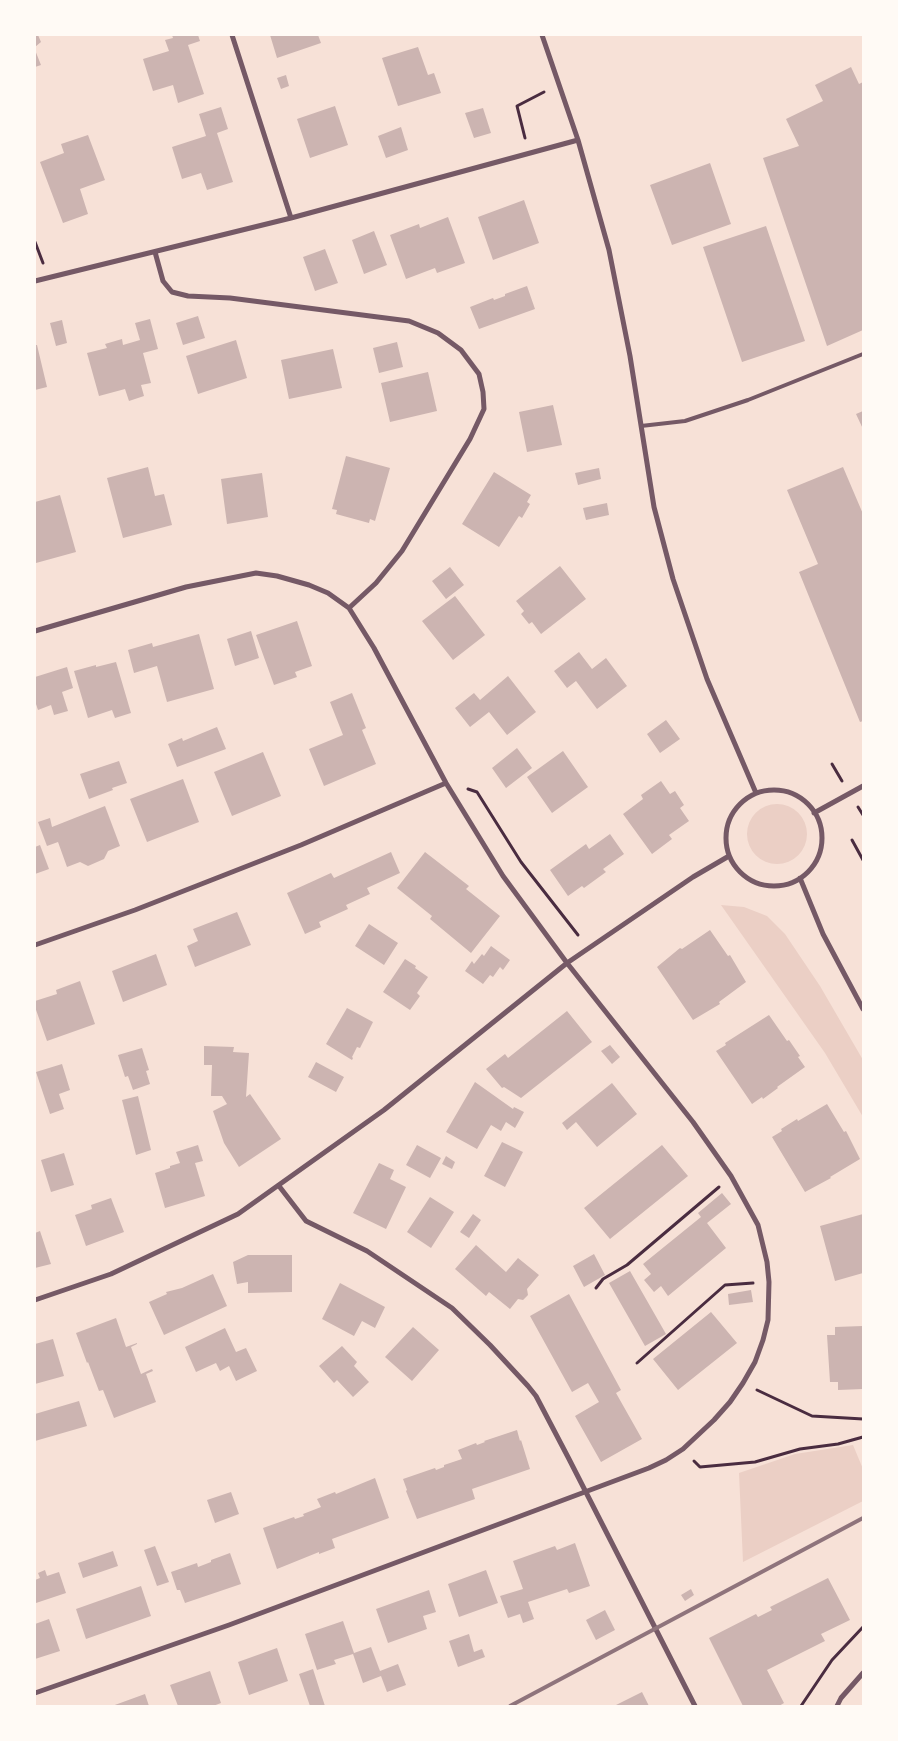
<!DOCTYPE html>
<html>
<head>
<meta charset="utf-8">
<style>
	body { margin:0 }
	#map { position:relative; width:898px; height:1741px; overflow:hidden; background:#f7e1d7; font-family:Helvetica,sans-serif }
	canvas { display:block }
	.frame { position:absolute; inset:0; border:36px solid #fffaf5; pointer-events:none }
</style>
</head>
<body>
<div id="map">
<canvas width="898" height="1741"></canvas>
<div class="frame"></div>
</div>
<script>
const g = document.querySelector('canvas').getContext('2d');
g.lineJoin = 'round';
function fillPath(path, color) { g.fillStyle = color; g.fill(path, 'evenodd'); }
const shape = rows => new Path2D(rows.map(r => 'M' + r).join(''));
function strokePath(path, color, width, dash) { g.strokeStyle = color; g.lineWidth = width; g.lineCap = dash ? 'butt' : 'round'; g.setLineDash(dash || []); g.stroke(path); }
const green = shape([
	'747 834a30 30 0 1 1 60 0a30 30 0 1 1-60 0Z',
	[721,905,744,907,767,916,785,934,820,986,863,1060,863,1117,825,1053],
	[853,1445,863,1469,863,1501,743,1562,739,1473,795,1454]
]);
const building = shape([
	[35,35,38,35,41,42,35,47],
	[172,35,198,35,200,41,188,45,204,94,178,103,173,85,153,91,143,59,169,51,165,40,173,38],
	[270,35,318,35,321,43,277,58],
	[418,47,428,75,434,73,441,93,398,106,382,58],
	[35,50,41,65,35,67],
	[851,67,859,84,863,82,863,330,827,346,763,158,799,146,786,119,823,101,815,85],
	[286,75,289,86,281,89,277,78],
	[335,106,348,145,310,158,297,119],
	[221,107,228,129,217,133,233,182,207,190,201,173,182,179,172,147,206,136,199,114],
	[483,108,491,133,474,138,465,113],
	[401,127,408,150,386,158,378,136],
	[88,135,105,180,80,189,88,214,63,223,40,162,64,153,61,144],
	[710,163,731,224,672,245,650,185],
	[524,200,539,243,493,260,478,217],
	[448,217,465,263,437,273,435,268,406,279,390,235,419,224,420,228],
	[766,226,805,341,742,362,703,247],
	[374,231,387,265,364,274,352,240],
	[325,249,338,283,315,291,303,257],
	[527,286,535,309,479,329,470,307,493,298,494,300,505,296,505,294],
	[198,316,205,338,183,345,176,323],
	[150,319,158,349,143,353,151,383,141,385,144,396,129,401,125,389,99,396,87,353,107,348,105,344,122,339,123,345,140,340,135,323],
	[62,320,67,343,56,346,50,323],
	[236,340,247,378,198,394,186,356],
	[397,342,403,367,379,373,373,348],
	[35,345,37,345,47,387,35,390],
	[333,349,342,388,289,399,281,360],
	[428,372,437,411,390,422,381,383],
	[553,405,562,445,527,452,519,412],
	[863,411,863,429,856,414],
	[346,456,390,468,375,521,370,519,369,523,336,514,337,510,332,509],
	[148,467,155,496,164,494,172,525,123,538,107,478],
	[843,467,863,514,863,721,860,722,799,572,818,564,787,490],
	[599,468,601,479,578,485,575,473],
	[494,472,531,495,527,502,530,504,522,518,519,516,499,547,462,524],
	[262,473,268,517,227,524,221,479],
	[60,495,76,552,36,563,35,502],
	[607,503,609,515,586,520,583,508],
	[560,566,586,599,541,634,532,622,529,624,521,614,524,611,516,601],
	[450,567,464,585,446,599,432,581],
	[455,596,485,635,453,660,422,621],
	[297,621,312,666,295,672,297,677,274,685,256,635],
	[251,631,259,658,235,666,227,639],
	[199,634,214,689,167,702,157,666,134,673,128,650,152,643,153,647],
	[579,652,592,669,606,658,627,686,597,709,576,681,567,688,554,671],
	[116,662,131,713,115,718,112,710,88,718,74,671,96,665,96,667],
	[67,667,73,688,62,692,68,711,54,715,51,705,38,710,35,701,35,677],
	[508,676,536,712,507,735,489,712,470,727,455,708,474,693,480,700],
	[352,693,366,728,362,730,376,764,324,786,309,749,343,735,330,702],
	[666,720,680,739,660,753,647,734],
	[217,727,226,749,177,767,168,744,182,738,183,741],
	[517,748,532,768,506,788,492,768],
	[563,751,588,787,552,813,527,777],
	[263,752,281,796,232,816,214,772],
	[119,761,127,783,112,788,113,790,89,799,80,774],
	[183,779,199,822,147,842,130,799],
	[661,781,670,794,675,791,684,805,680,808,689,821,669,835,672,839,652,854,623,814,643,799,641,795],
	[105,806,120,846,108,851,104,859,88,866,80,862,67,867,58,842,47,846,38,822,50,818,52,827],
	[610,834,624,854,603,869,606,872,584,888,582,886,568,896,550,870,586,844,589,849],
	[40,845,49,869,35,874,35,847],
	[391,852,400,873,367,888,370,894,346,905,348,909,319,922,321,927,305,934,287,893,331,873,334,878],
	[425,852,469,886,466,889,500,916,471,953,430,919,432,916,397,888],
	[237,912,251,945,195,967,187,946,198,941,193,929],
	[369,924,398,943,384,965,355,946],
	[710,930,728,956,730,955,746,982,719,1002,720,1004,693,1020,657,967,680,948,682,949],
	[491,946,510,960,503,970,500,967,493,977,490,975,483,984,465,971,472,961,474,964,482,954,484,956],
	[156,954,167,985,123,1002,112,971],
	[405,959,416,966,415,968,428,977,417,993,420,996,410,1010,383,992],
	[80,981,95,1024,47,1041,35,1007,35,1001,57,994,56,990],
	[347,1008,373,1022,360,1048,357,1047,352,1057,353,1058,352,1060,326,1044],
	[567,1011,592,1042,521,1098,504,1087,502,1088,486,1069,505,1054,508,1058],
	[769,1015,787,1041,789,1040,800,1056,798,1057,805,1067,777,1087,778,1088,763,1099,762,1097,752,1104,716,1051,726,1045,725,1043],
	[610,1045,620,1057,612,1064,601,1051],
	[204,1046,234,1047,233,1052,249,1053,246,1097,250,1094,281,1139,239,1167,224,1143,213,1111,227,1104,222,1096,211,1096,212,1065,204,1065],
	[142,1048,149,1070,146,1071,150,1084,133,1090,128,1076,125,1077,118,1055],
	[316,1062,344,1077,336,1092,308,1077],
	[62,1064,70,1090,59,1094,64,1109,50,1114,36,1072],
	[475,1082,513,1109,514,1107,524,1112,515,1128,506,1122,501,1131,491,1125,477,1149,446,1132],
	[612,1083,637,1114,597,1147,576,1122,567,1130,562,1123],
	[138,1096,151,1150,136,1155,122,1100],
	[827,1104,844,1132,846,1131,860,1159,830,1177,831,1178,805,1192,772,1137,782,1131,781,1129,797,1119,798,1121],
	[502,1142,523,1152,505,1187,484,1176],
	[198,1145,203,1161,195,1163,205,1196,165,1208,155,1173,170,1168,170,1166,180,1163,176,1152],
	[417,1145,441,1158,430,1178,406,1165],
	[662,1145,688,1176,610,1239,584,1208],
	[64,1153,74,1185,51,1192,41,1160],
	[446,1156,455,1162,452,1169,442,1164],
	[379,1163,394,1170,390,1179,406,1187,386,1229,353,1213],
	[722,1193,731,1204,707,1223,726,1248,668,1296,661,1286,654,1292,644,1280,651,1274,643,1264,701,1217,698,1213],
	[430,1197,454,1212,431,1248,407,1232],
	[111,1198,124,1232,86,1246,75,1215,92,1209,91,1205],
	[473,1214,481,1220,469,1238,460,1232],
	[863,1214,863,1273,835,1281,820,1226],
	[40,1231,51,1264,35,1268,35,1233],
	[476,1245,506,1272,518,1258,539,1275,527,1289,528,1295,523,1300,518,1299,510,1309,489,1292,486,1296,455,1269],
	[594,1254,605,1275,584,1287,573,1266],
	[248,1255,292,1255,292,1292,248,1293,248,1282,237,1284,233,1262],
	[630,1271,666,1334,645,1346,609,1283],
	[213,1274,227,1306,164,1335,149,1302,167,1294,166,1292,182,1288],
	[340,1283,385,1307,375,1328,362,1321,354,1336,322,1319],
	[751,1290,753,1302,729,1305,728,1294],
	[569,1294,621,1390,616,1393,642,1439,601,1462,575,1416,599,1402,588,1383,572,1392,530,1316],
	[711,1312,737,1343,678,1390,653,1359],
	[116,1318,126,1347,137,1343,137,1344,131,1347,141,1374,152,1369,153,1371,146,1374,156,1402,114,1418,103,1390,99,1391,88,1362,87,1363,76,1333],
	[863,1326,863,1389,838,1390,838,1382,830,1382,827,1335,835,1335,835,1327],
	[413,1327,439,1350,412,1381,385,1357],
	[225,1328,236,1352,246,1348,257,1371,236,1381,229,1366,220,1371,216,1363,196,1372,185,1347],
	[53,1339,64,1376,35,1384,35,1344],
	[342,1346,357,1362,354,1366,369,1382,353,1397,337,1380,334,1383,319,1366],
	[79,1401,87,1426,35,1441,35,1414],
	[517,1430,520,1441,521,1440,530,1469,472,1489,475,1499,417,1519,406,1491,407,1490,403,1479,435,1468,436,1470,444,1467,444,1465,462,1459,458,1450,476,1443,477,1445,485,1442,484,1441],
	[375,1478,389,1518,332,1539,335,1548,319,1554,319,1552,277,1569,263,1528,294,1517,295,1519,304,1516,303,1514,321,1507,317,1499,335,1492,336,1494],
	[231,1492,239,1514,215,1523,207,1500],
	[575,1543,590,1586,569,1593,567,1589,528,1602,534,1619,523,1623,520,1614,508,1618,500,1596,523,1589,513,1561,555,1546,557,1550],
	[155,1546,169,1582,157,1586,144,1550],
	[113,1551,118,1566,83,1578,78,1563],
	[230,1553,241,1584,185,1603,180,1590,177,1590,171,1572,197,1563,198,1567,211,1562,211,1560],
	[45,1570,47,1576,59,1572,66,1593,36,1603,35,1580,40,1578,38,1573],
	[486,1570,498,1603,459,1617,448,1584],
	[828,1578,850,1620,821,1634,825,1641,767,1670,784,1703,779,1706,743,1706,709,1638,756,1614,758,1617,772,1610,770,1607],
	[141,1586,151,1616,86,1639,76,1609],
	[691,1589,694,1595,685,1601,681,1595],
	[429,1590,436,1612,423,1616,427,1629,388,1643,376,1609],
	[605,1610,615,1630,596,1640,586,1620],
	[49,1619,60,1651,35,1659,35,1624],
	[343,1621,354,1653,371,1647,380,1671,398,1664,406,1685,387,1692,381,1676,363,1683,353,1654,334,1660,336,1664,317,1670,305,1634],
	[469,1634,474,1652,482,1649,485,1657,458,1667,449,1641],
	[277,1648,288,1681,249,1695,238,1662],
	[313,1669,320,1691,325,1706,310,1706,299,1674],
	[210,1671,221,1703,213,1706,178,1706,170,1685],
	[642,1692,649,1706,614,1706],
	[145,1694,149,1706,112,1706]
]);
const path = shape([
	[525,138,517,106,544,92],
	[35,242,43,263],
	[832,764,842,781],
	[468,789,477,792,521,862,578,935],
	[858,807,863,815],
	[852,840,863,860],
	[596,1288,603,1279,627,1265,719,1187],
	[637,1363,725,1285,753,1283],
	[757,1390,812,1416,863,1419],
	[694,1461,700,1467,755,1462,800,1449,838,1444,863,1437],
	[801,1706,832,1660,863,1627]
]);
const service = shape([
	[641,426,685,421,748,400,863,354]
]);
const minor = shape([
	[232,35,291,218],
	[542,35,578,140,609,250,630,356,654,507,673,579,707,679,756,793],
	[155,252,163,281,172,292,188,296,230,298,409,321,438,333,461,350,479,374,483,392,484,409,470,439,402,551,376,583,349,608],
	[35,281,291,218,578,140],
	[35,631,186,587,256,573,277,576,309,585,328,593,349,608,374,648,446,783,503,876,567,963,693,1122,731,1176,758,1225,767,1262,769,1282,768,1320,763,1340,755,1362,743,1383,730,1402,714,1420,683,1449,666,1460,649,1468,229,1625,35,1693],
	'726 838a48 48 0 1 1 96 0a48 48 0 1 1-96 0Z',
	[814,813,863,786],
	[800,878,823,934,863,1009],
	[35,945,135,910,301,845,446,783],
	[279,1186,306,1221,367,1251,452,1308,490,1345,528,1386,536,1396,569,1459,695,1706],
	[35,1300,111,1274,238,1214,384,1110,567,963,693,877,729,856],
	[837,1706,841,1698,863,1673]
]);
const rail = shape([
	[510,1706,863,1518]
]);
fillPath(green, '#ebcfc5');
fillPath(building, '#ccb4b1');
strokePath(path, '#4a2c40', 3);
strokePath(service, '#755966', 4);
strokePath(minor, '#755966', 5);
strokePath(rail, '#8f747c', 4);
</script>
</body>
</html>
